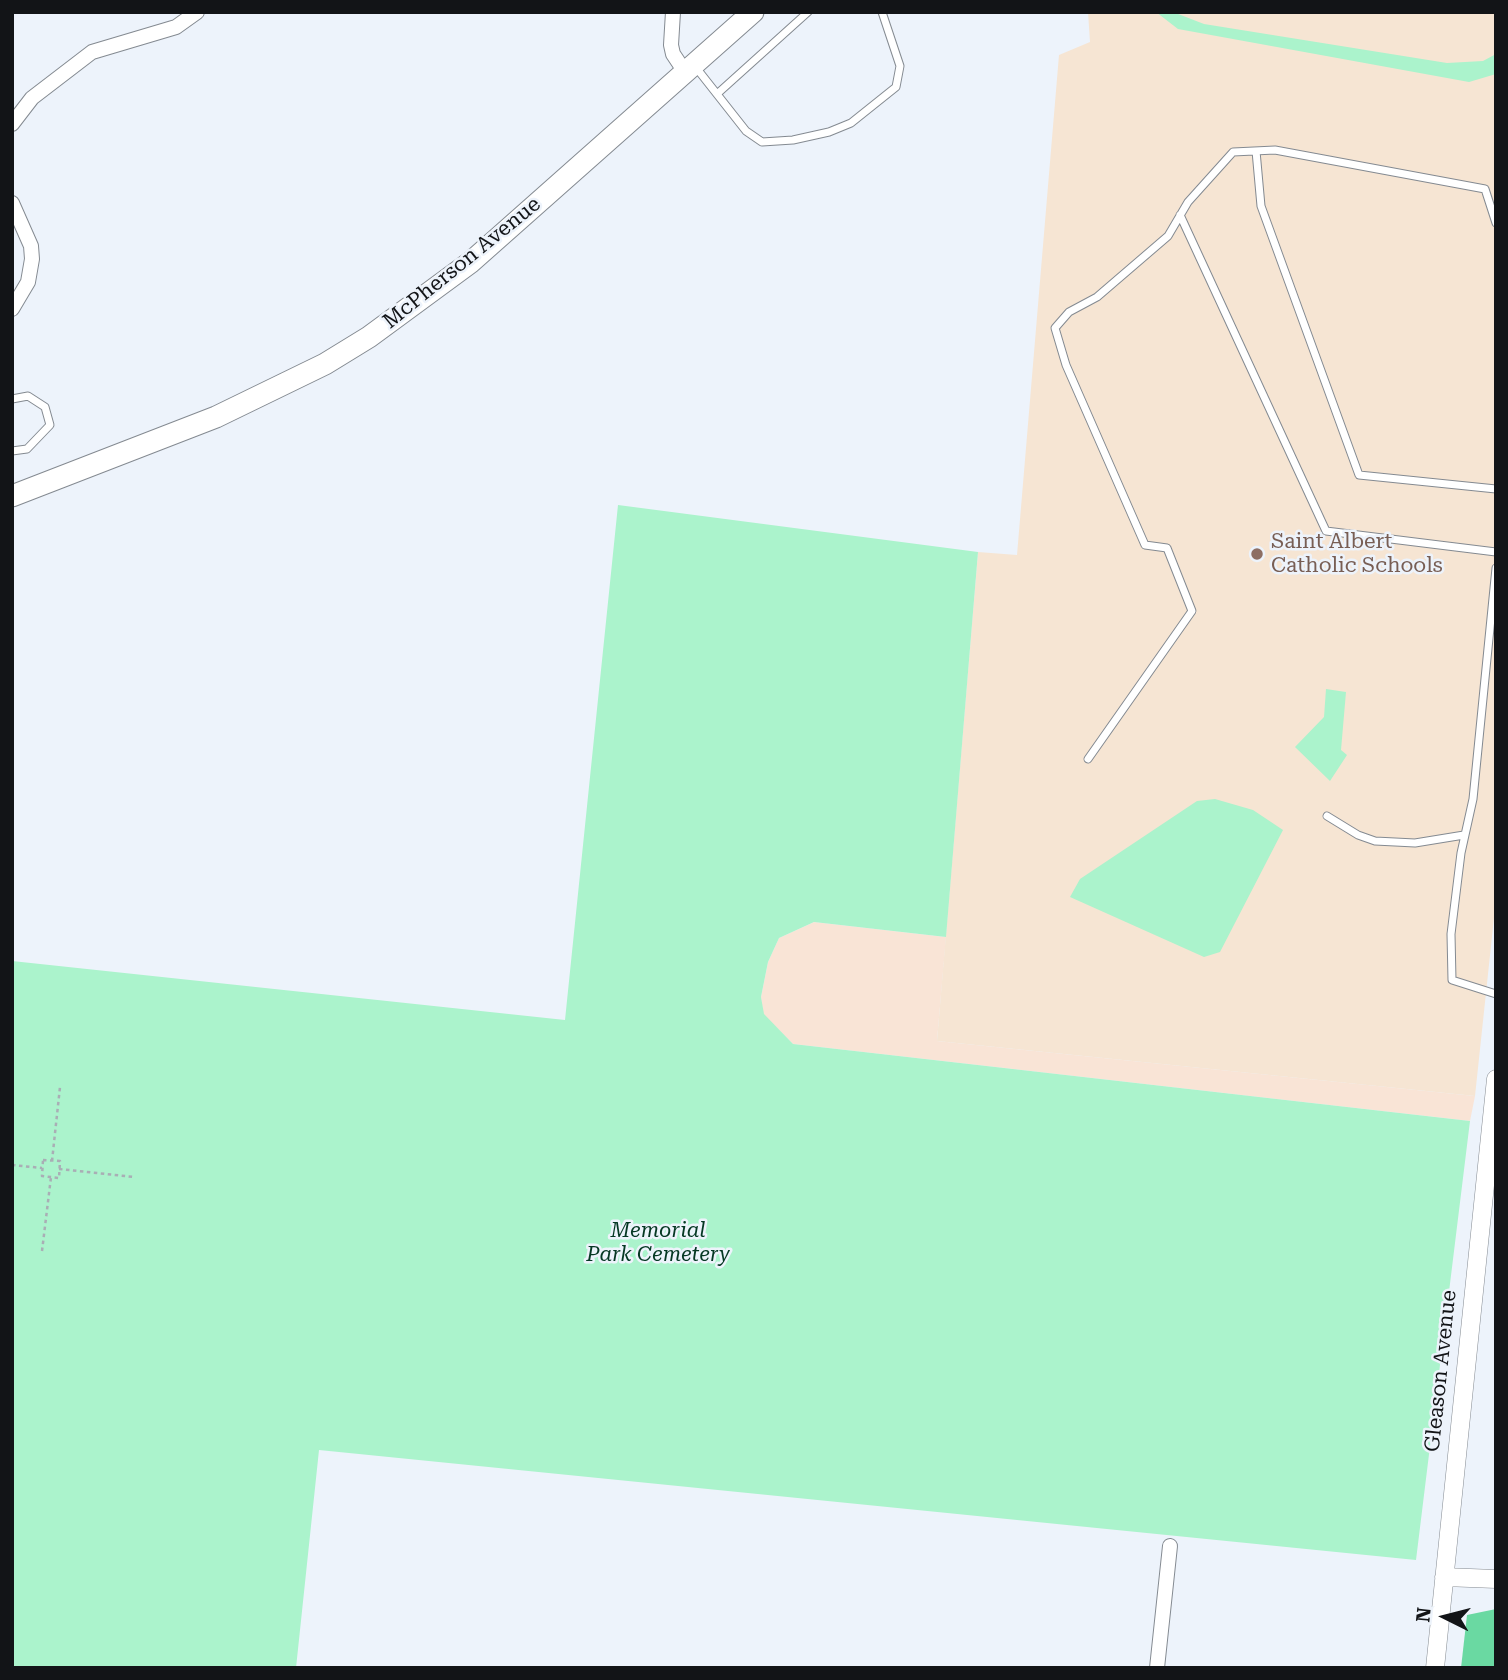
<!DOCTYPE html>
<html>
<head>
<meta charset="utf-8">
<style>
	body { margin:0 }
	#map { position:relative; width:1508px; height:1680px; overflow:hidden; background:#edf3fb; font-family:"Roboto Serif",serif }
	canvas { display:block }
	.frame { position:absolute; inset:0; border:14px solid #121417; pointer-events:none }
	.north { position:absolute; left:1410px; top:1582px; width:70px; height:70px; -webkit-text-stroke:5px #edf3fb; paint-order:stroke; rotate:276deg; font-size:19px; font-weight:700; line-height:28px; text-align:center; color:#121417 }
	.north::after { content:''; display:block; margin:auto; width:24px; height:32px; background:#121417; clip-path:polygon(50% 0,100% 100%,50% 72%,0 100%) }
</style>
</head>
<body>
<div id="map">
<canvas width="1508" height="1680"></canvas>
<div class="frame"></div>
<div class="north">N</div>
</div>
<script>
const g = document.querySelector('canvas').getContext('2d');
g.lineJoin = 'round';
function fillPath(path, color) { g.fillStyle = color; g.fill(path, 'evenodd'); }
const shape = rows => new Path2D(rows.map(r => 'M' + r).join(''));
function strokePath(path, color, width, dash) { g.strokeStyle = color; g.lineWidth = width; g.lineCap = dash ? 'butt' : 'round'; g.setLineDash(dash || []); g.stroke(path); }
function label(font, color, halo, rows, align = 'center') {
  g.font = font + ' "Roboto Serif",serif'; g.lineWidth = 5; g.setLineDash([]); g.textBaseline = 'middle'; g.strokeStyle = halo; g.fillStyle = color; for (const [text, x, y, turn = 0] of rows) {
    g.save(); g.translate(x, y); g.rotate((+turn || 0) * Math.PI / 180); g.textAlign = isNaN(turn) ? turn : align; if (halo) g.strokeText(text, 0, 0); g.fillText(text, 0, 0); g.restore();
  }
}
const industrial = shape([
	[814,922,946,937,937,1041,1475,1096,1470,1121,793,1044,763,1014,761,997,768,962,779,938]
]);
const education = shape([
	[1088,12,1496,12,1496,899,1475,1096,937,1041,978,552,1017,555,1059,55,1090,42]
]);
const green = shape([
	[1156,12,1173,12,1204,24,1447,63,1483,61,1496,54,1496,74,1469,82,1178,29],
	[618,505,978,552,946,937,814,922,779,938,768,962,761,997,764,1014,793,1044,1470,1121,1416,1560,319,1450,296,1668,12,1668,12,961,565,1020],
	[1326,689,1346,692,1341,750,1347,755,1330,781,1295,747,1324,717],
	[1215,799,1253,810,1283,830,1220,952,1204,957,1070,897,1080,879,1197,801]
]);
const forest = shape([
	[1496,1609,1496,1668,1461,1668,1467,1615]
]);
const path = shape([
	[43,1160,60,1161,59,1178,42,1176,43,1160],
	[52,1161,60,1087],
	[12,1165,42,1168],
	[59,1169,134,1177],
	[42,1251,51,1177]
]);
const service = shape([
	[694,65,746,131,762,142,793,140,829,132,851,123,896,87,900,66,882,12],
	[717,94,808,12],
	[1256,151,1261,206,1359,475,1496,489],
	[1180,215,1326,531,1496,552],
	[12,399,28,396,45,407,50,425,27,449,12,451],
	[1496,568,1473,799,1461,853,1451,934,1452,980,1496,994],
	[1088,759,1192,611,1167,548,1145,545,1066,365,1055,328,1069,312,1097,297,1168,236,1188,202,1233,152,1275,150,1485,189,1496,223],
	[1327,816,1358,835,1375,841,1415,843,1464,835]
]);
const minor = shape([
	[673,12,671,45,673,54,685,72],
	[12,124,32,98,92,52,176,27,197,12],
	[12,203,31,246,32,259,28,282,12,309],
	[1157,1668,1170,1546]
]);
const tertiary = shape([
	[1444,1577,1496,1579],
	[1435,1668,1496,1079]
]);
const secondary = shape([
	[12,496,216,417,325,364,369,337,471,262,753,12]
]);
const markers = [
	[1257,554,7,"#8d6e63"]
];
const streetNames = [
	["McPherson Avenue",462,263,-39],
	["Gleason Avenue",1441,1371,-84]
];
const educationNames = [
	["Saint Albert",1271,542],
	["Catholic Schools",1271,566]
];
const parkNames = [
	["Memorial",658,1231],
	["Park Cemetery",658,1255]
];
fillPath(industrial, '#f9e4d6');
fillPath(education, '#f6e5d3');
fillPath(green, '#abf3cc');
fillPath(forest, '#6ad9a2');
strokePath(service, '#848a91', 9);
strokePath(minor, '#848a91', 16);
strokePath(tertiary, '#848a91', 19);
strokePath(secondary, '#848a91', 23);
strokePath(path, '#a9aeb5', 2.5, [3.5, 3.5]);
strokePath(service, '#fff', 7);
strokePath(minor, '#fff', 14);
strokePath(tertiary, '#fff', 18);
strokePath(secondary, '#fff', 21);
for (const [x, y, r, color] of markers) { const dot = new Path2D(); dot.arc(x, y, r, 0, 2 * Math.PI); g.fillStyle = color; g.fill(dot); strokePath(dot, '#edf3fb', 2.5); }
label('21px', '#121417', '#edf3fb', streetNames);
label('21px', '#785e54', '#edf3fb', educationNames, 'left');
label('italic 21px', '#053823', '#edf3fb', parkNames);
</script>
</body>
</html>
